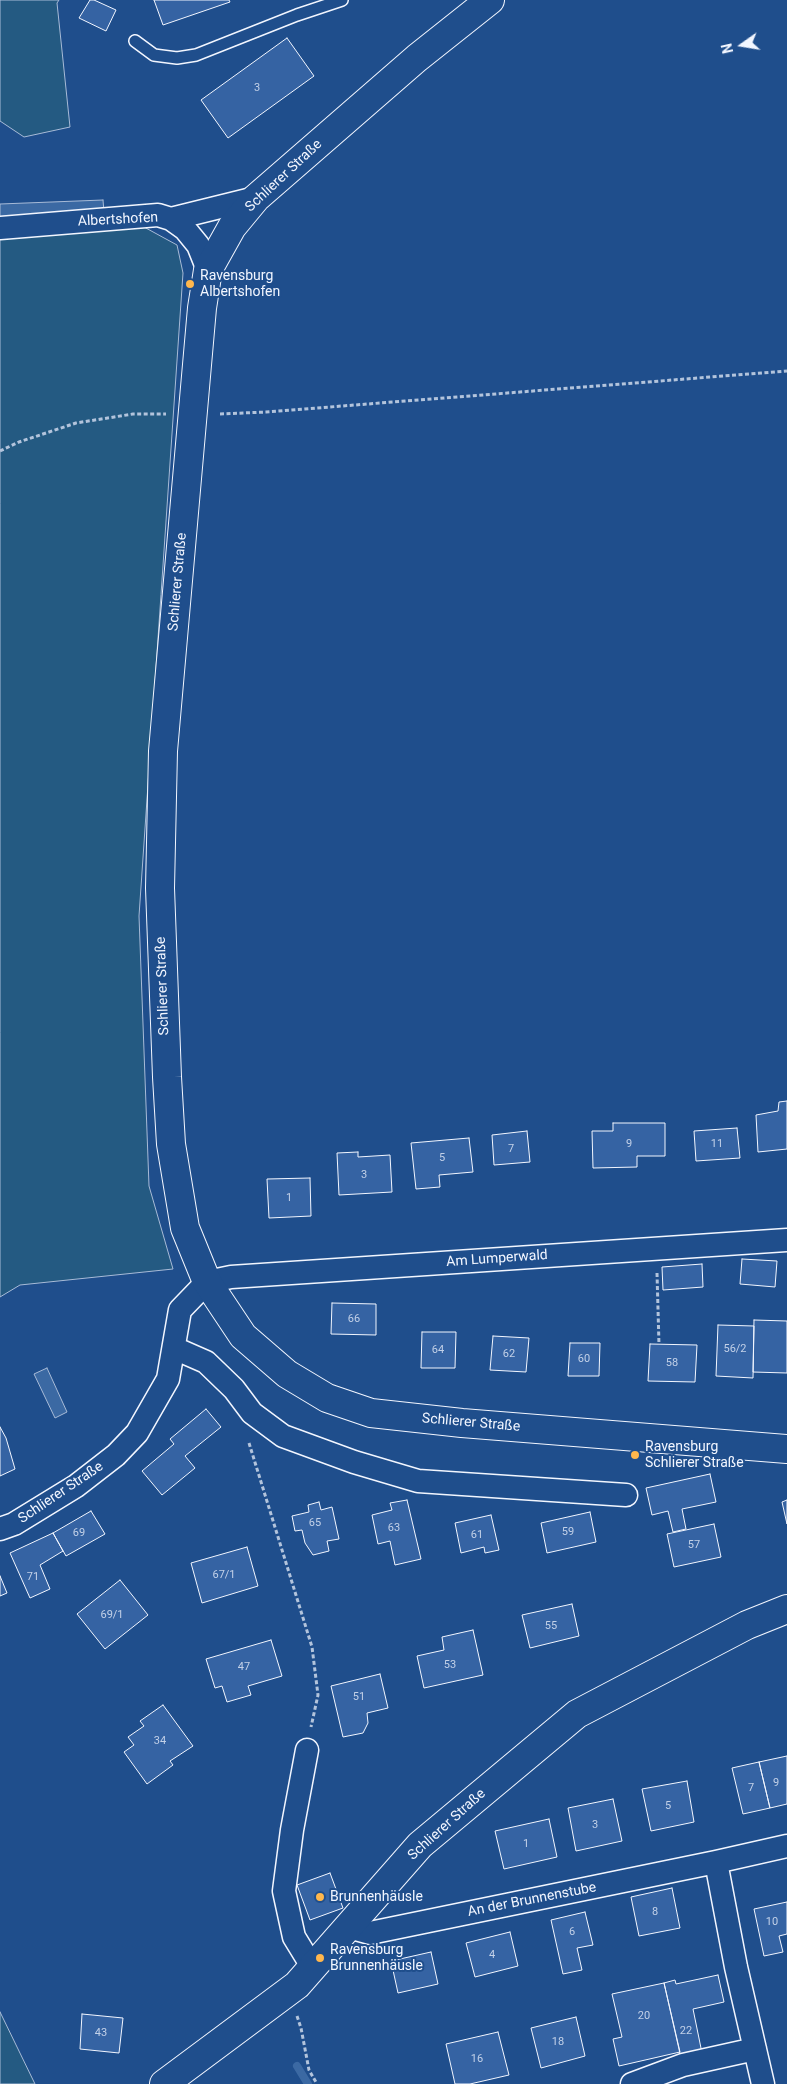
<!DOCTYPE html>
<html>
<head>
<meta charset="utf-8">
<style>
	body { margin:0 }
	#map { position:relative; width:787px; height:2084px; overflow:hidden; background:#1f4e8c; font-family:Roboto,sans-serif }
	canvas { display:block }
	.north { position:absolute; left:717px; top:20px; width:50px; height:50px; -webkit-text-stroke:4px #1f4e8c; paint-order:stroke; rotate:257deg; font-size:14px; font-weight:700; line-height:20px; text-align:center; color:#f2f6ff }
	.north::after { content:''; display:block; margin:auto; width:18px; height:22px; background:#f2f6ff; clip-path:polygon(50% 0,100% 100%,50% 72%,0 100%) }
</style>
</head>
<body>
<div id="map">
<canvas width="787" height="2084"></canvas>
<div class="north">N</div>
</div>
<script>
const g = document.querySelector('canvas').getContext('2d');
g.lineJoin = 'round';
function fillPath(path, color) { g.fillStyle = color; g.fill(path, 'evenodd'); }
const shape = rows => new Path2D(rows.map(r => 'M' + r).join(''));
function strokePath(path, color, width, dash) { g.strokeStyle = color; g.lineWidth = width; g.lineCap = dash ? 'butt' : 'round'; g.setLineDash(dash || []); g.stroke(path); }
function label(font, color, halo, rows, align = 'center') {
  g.font = font + ' Roboto,sans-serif'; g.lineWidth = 4; g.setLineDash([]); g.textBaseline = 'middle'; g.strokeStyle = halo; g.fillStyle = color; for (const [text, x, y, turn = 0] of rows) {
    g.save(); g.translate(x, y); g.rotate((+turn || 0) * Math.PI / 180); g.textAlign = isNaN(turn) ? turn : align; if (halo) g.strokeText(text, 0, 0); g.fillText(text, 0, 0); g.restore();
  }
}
const green = shape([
	[0,0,59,0,57,3,70,127,24,137,0,121,0,0],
	[144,227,177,245,183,273,139,916,149,1186,173,1269,20,1285,0,1297,0,239,144,227],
	[0,2012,35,2084,0,2084,0,2012]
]);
const water = shape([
	[103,200,104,212,0,219,0,204,103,200],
	[47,1368,67,1412,55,1418,34,1374,47,1368]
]);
const stream = shape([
	[297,2066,308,2084]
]);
const building = shape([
	[90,0,94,0,116,10,106,31,79,18,90,0],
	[154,0,229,0,230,2,163,25,154,0],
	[287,38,314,76,228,138,201,100,287,38],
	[787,1101,787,1149,758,1152,756,1115,778,1111,779,1102,787,1101],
	[613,1123,665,1123,665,1156,637,1156,637,1167,593,1168,592,1131,613,1131,613,1123],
	[737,1128,740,1158,696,1161,694,1131,737,1128],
	[527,1131,530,1162,494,1165,492,1135,527,1131],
	[469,1138,473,1172,439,1175,440,1187,416,1189,411,1143,469,1138],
	[358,1152,358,1157,390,1155,392,1192,339,1195,337,1153,358,1152],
	[310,1178,311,1216,269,1218,267,1179,310,1178],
	[742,1259,777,1261,775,1287,740,1284,742,1259],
	[702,1264,703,1287,663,1290,662,1267,702,1264],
	[332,1303,376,1304,376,1335,331,1334,332,1303],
	[754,1320,787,1321,787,1373,753,1372,754,1320],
	[718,1325,754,1326,753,1378,716,1376,718,1325],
	[422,1332,456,1332,455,1368,421,1368,422,1332],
	[493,1336,529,1338,526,1372,490,1370,493,1336],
	[570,1343,600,1343,599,1376,568,1376,570,1343],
	[650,1344,697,1345,695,1382,648,1381,650,1344],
	[206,1409,221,1427,185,1456,195,1468,162,1495,142,1471,174,1444,170,1439,206,1409],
	[0,1427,6,1438,15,1469,0,1476,0,1427],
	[710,1474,716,1502,682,1509,686,1529,673,1532,668,1511,652,1515,646,1488,710,1474],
	[407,1500,421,1559,395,1565,390,1541,378,1544,372,1515,392,1510,390,1503,407,1500],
	[787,1500,787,1524,782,1502,787,1500],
	[319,1502,321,1510,332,1507,339,1539,327,1541,329,1551,313,1555,305,1543,302,1530,295,1531,292,1516,309,1512,308,1505,319,1502],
	[91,1511,105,1534,66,1556,53,1533,91,1511],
	[590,1512,596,1542,547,1553,541,1523,590,1512],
	[491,1515,499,1550,485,1553,484,1547,461,1553,455,1523,491,1515],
	[714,1524,721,1557,674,1567,667,1534,714,1524],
	[53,1533,63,1551,40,1565,50,1589,30,1598,10,1553,53,1533],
	[247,1547,258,1586,202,1603,191,1563,247,1547],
	[0,1576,7,1593,0,1596,0,1576],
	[120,1580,148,1615,105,1649,77,1614,120,1580],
	[572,1604,579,1636,530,1648,522,1615,572,1604],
	[473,1630,483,1675,424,1688,417,1656,444,1650,442,1637,473,1630],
	[271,1640,282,1676,248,1686,251,1695,227,1702,222,1686,215,1688,206,1659,271,1640],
	[380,1674,388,1708,367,1713,368,1723,363,1733,343,1737,331,1686,380,1674],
	[163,1705,193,1746,170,1761,173,1765,147,1784,124,1752,134,1745,128,1737,144,1726,140,1721,163,1705],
	[787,1756,787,1804,770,1808,759,1762,787,1756],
	[759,1762,770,1808,743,1814,732,1768,759,1762],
	[687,1781,694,1822,651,1831,642,1789,687,1781],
	[613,1799,622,1841,576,1851,568,1808,613,1799],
	[549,1819,557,1857,504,1869,495,1831,549,1819],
	[330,1873,343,1908,310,1920,297,1885,330,1873],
	[672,1888,680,1928,639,1936,631,1897,672,1888],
	[787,1902,787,1934,779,1936,783,1952,764,1956,754,1909,787,1902],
	[585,1912,593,1945,577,1948,582,1970,563,1974,551,1920,585,1912],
	[510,1932,518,1966,475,1977,466,1943,510,1932],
	[431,1952,438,1984,398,1993,391,1961,431,1952],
	[718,1975,724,2002,693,2009,702,2053,681,2058,664,1983,675,1980,676,1984,718,1975],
	[664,1983,680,2052,619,2066,613,2039,622,2037,612,1994,664,1983],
	[82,2014,123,2018,119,2053,80,2049,82,2014],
	[576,2017,585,2056,541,2068,531,2028,576,2017],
	[498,2032,509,2075,470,2084,455,2084,446,2044,498,2032]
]);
const path = shape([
	[220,414,266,412,787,371],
	[0,451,19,442,76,423,133,414,166,414],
	[657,1273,659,1345],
	[249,1443,312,1647,318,1695,311,1727],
	[297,2016,301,2028,309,2070,317,2084]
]);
const lane = shape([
	[135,41,154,55,177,58,196,55,297,15,342,0]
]);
const street = shape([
	[171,219,256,198],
	[0,228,158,215,171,219,185,229,198,245,208,270],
	[174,1348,206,1362,234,1389,252,1413,283,1436,354,1462,418,1481,626,1495],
	[0,1529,14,1524,76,1486,116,1455,137,1433,168,1379,180,1310,207,1282,231,1277,787,1240],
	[307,1750,292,1830,284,1891,294,1937,313,1968],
	[716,1862,736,1967,763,2084],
	[348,1927,370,1933,716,1862,787,1846],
	[632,2084,683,2065,755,2049]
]);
const secondary = shape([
	[490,0,417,58,256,198,232,227,208,270,202,308,163,751,160,888,167,1077,171,1144,185,1228,207,1282,243,1336,287,1374,327,1398,371,1413,462,1423,787,1449],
	[164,2084,297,1985,420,1845,577,1714,747,1625,787,1609]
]);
const markers = [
	[190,284,5,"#ffb74d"],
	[635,1455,5,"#ffb74d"],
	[320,1897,5,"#ffb74d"],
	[320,1958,5,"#ffb74d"]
];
const numberNames = [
	["3",257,88],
	["9",629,1144],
	["11",717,1144],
	["7",511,1149],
	["5",442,1158],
	["3",364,1175],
	["1",289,1198],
	["66",354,1319],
	["56/2",735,1349],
	["64",438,1350],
	["62",509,1354],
	["60",584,1359],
	["58",672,1363],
	["65",315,1523],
	["63",394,1528],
	["59",568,1532],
	["69",79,1533],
	["61",477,1535],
	["57",694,1545],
	["67/1",224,1575],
	["71",33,1577],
	["69/1",112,1615],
	["55",551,1626],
	["53",450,1665],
	["47",244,1667],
	["51",359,1697],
	["34",160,1741],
	["9",776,1783],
	["7",751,1788],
	["5",668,1806],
	["3",595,1825],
	["1",526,1844],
	["8",655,1912],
	["10",772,1922],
	["6",572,1932],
	["4",492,1955],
	["20",644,2016],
	["22",686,2031],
	["43",101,2033],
	["18",558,2042],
	["16",477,2059]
];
const streetNames = [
	["Schlierer Straße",284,176,-43],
	["Albertshofen",118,220,-3],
	["Schlierer Straße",178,582,-85],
	["Schlierer Straße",163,986,-92],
	["Am Lumperwald",497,1259,-4],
	["Schlierer Straße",471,1423,5],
	["Schlierer Straße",61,1493,-34],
	["Schlierer Straße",447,1825,-42],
	["An der Brunnenstube",532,1900,-11]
];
const poiNames = [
	["Ravensburg",200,276],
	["Albertshofen",200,292],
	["Ravensburg",645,1447],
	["Schlierer Straße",645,1463],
	["Brunnenhäusle",330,1897],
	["Ravensburg",330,1950],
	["Brunnenhäusle",330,1966]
];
fillPath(green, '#245a82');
strokePath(green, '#a8bbd7', 1);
fillPath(water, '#3b69a3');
strokePath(water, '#a8bbd7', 1);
strokePath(stream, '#3b69a3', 8);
fillPath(building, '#3563a3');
strokePath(building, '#f2f6ff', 1);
strokePath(lane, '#f2f6ff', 14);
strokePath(street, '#f2f6ff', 25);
strokePath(secondary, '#f2f6ff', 30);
strokePath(path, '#b3c4dc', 3, [4, 2.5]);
strokePath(lane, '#1f4e8c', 11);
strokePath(street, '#1f4e8c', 22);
strokePath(secondary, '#1f4e8c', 28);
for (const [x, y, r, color] of markers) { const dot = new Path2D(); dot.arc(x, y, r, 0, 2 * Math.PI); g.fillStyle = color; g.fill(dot); strokePath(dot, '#1f4e8c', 2); }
label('11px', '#c3d1e8', null, numberNames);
label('14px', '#f2f6ff', '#1f4e8c', streetNames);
label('14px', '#f2f6ff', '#1f4e8c', poiNames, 'left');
</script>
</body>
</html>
